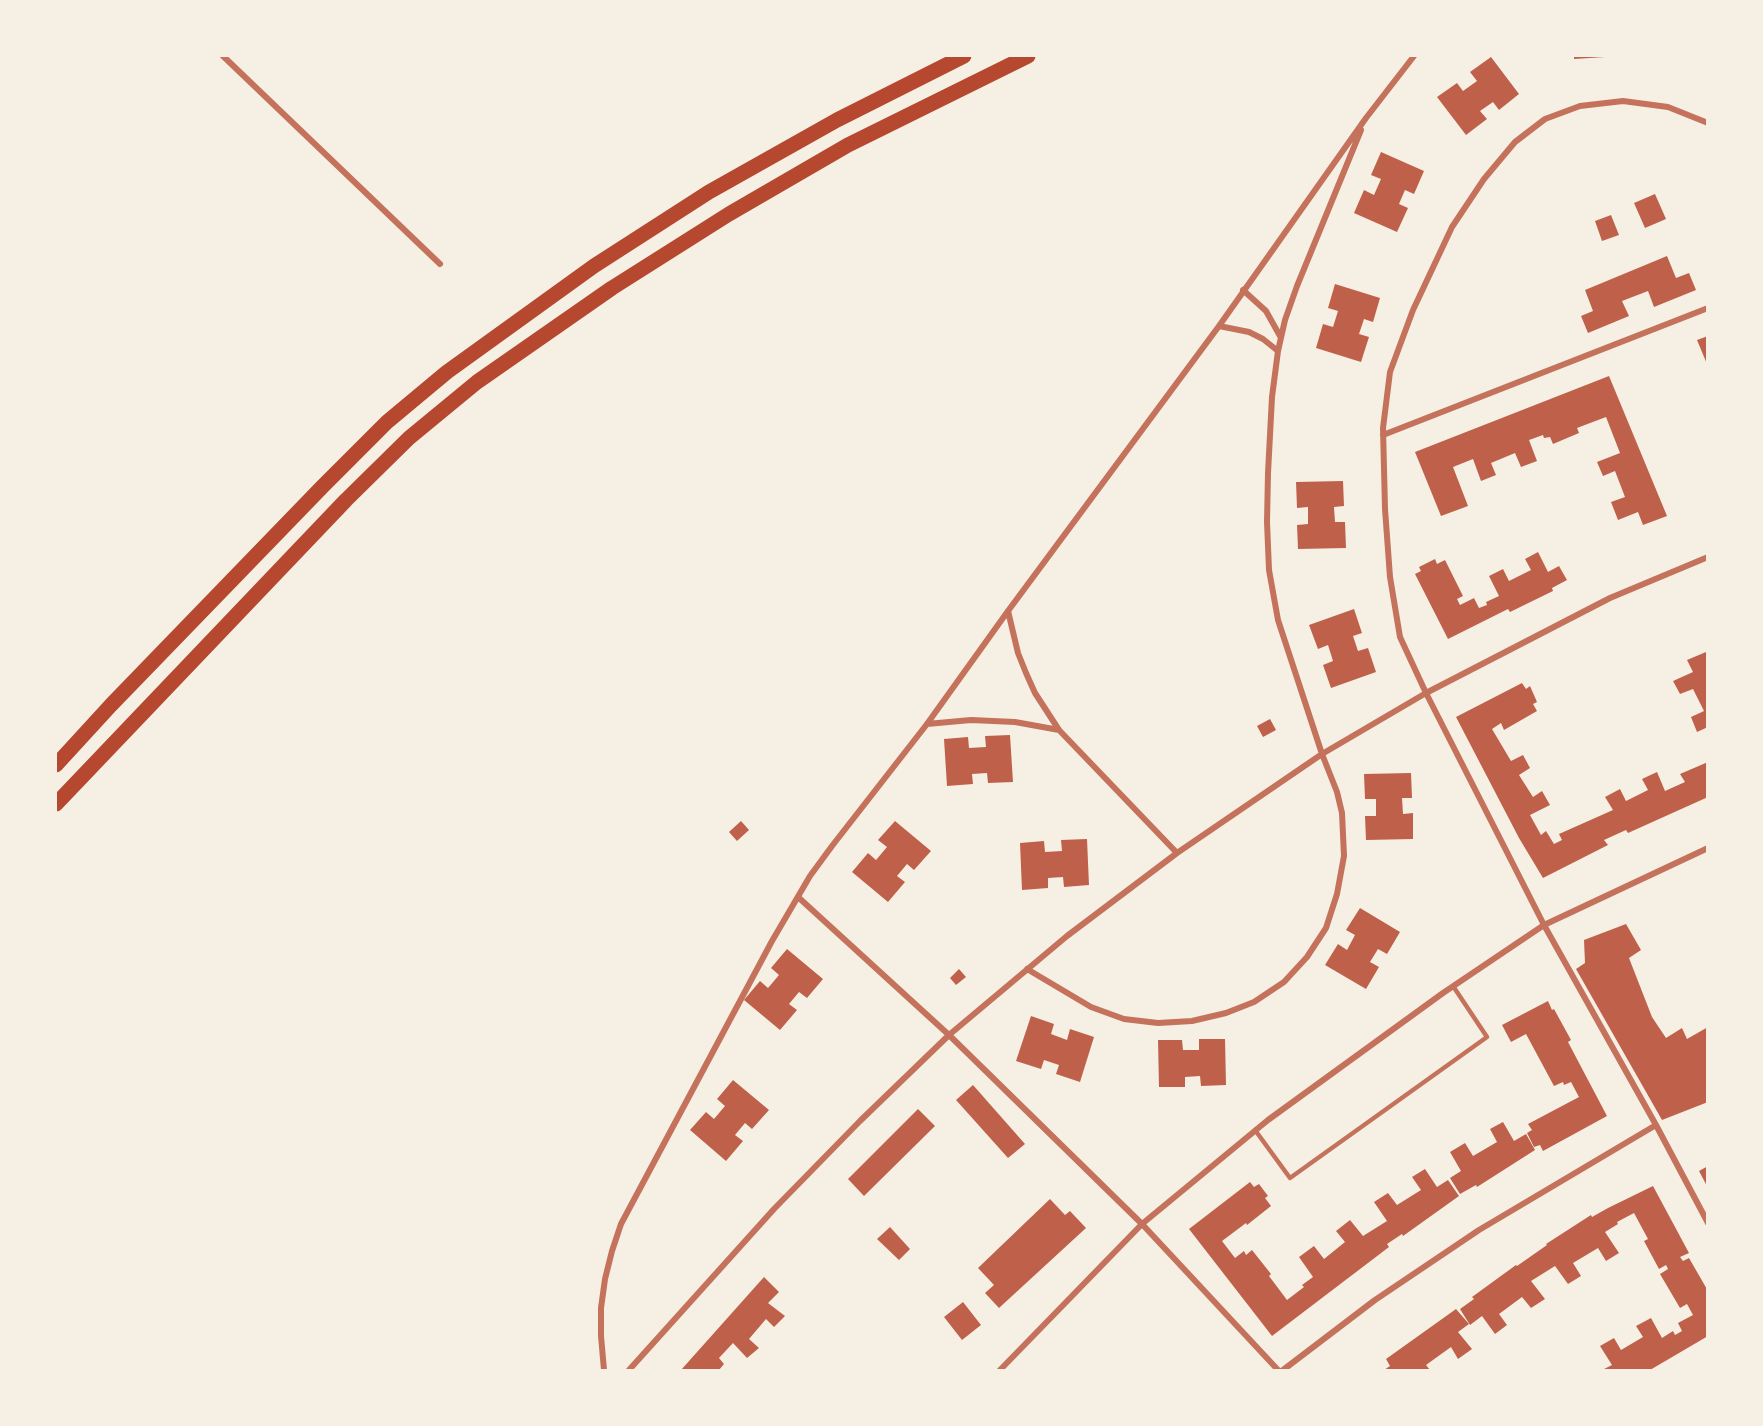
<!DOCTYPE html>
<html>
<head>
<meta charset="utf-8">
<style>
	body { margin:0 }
	#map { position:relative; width:1763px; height:1426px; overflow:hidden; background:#f6efe4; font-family:"Times New Roman",serif }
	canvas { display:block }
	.frame { position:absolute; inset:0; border:57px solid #f6efe4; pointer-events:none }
</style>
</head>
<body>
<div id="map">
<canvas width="1763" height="1426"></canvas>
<div class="frame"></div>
</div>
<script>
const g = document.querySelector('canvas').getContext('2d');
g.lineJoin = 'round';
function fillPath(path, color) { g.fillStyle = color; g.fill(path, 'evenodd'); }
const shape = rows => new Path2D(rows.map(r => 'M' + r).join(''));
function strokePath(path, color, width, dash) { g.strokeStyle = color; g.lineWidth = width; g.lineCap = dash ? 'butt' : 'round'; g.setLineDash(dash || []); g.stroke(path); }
const building = shape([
	[1574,56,1605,56,1605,57,1574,59],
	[1491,57,1519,94,1499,110,1493,102,1480,111,1487,119,1466,135,1437,97,1457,83,1463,91,1477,81,1470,72],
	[1381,152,1424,171,1414,194,1405,190,1399,204,1408,208,1397,232,1354,213,1364,190,1374,195,1381,179,1371,175],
	[1655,194,1666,219,1645,228,1634,203],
	[1611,215,1619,235,1602,241,1595,221],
	[1667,256,1676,278,1689,273,1696,290,1654,307,1648,291,1622,301,1629,316,1588,333,1581,316,1593,311,1585,290],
	[1335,284,1380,298,1373,322,1364,319,1359,334,1369,337,1361,362,1316,348,1323,324,1333,327,1338,311,1328,308],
	[1708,336,1708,364,1707,364,1697,340],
	[1609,376,1667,516,1643,525,1638,512,1618,520,1611,502,1625,497,1615,471,1603,476,1597,462,1620,453,1606,417,1577,428,1579,433,1553,444,1550,437,1544,438,1543,435,1529,440,1537,461,1521,467,1515,453,1491,463,1496,475,1481,481,1473,459,1453,467,1468,506,1441,516,1415,452],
	[1343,481,1344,506,1334,507,1335,522,1345,522,1346,548,1298,549,1297,525,1308,524,1308,507,1297,508,1296,482],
	[1538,552,1548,572,1559,566,1567,580,1552,588,1553,591,1510,612,1508,609,1448,639,1415,574,1421,571,1419,567,1435,559,1437,564,1445,560,1463,596,1457,599,1460,605,1474,598,1479,608,1487,605,1486,602,1499,596,1489,576,1503,569,1509,581,1531,570,1525,559],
	[1354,609,1362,633,1353,636,1358,651,1368,648,1376,672,1331,688,1323,665,1333,661,1328,645,1318,649,1309,625],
	[1706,652,1708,656,1708,727,1697,732,1691,717,1704,711,1693,689,1680,694,1673,681,1693,672,1687,660],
	[1522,683,1526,689,1530,686,1537,702,1533,704,1537,711,1504,730,1501,723,1492,729,1511,761,1523,755,1530,768,1519,775,1533,797,1542,791,1550,805,1530,815,1541,835,1546,831,1554,844,1562,840,1559,834,1613,810,1605,797,1620,789,1626,801,1648,790,1642,779,1657,772,1665,791,1685,782,1680,774,1708,762,1708,797,1628,833,1626,830,1604,840,1608,845,1543,878,1519,838,1456,717],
	[1270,719,1276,730,1263,737,1257,726],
	[1010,735,1013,782,988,783,987,773,972,774,973,784,947,786,944,739,968,737,969,748,986,747,985,736],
	[1411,773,1412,798,1402,798,1403,814,1413,813,1413,839,1366,840,1365,816,1376,816,1376,799,1365,799,1364,774],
	[741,821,749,830,737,841,729,832],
	[895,821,931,851,914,870,907,864,897,876,905,882,888,902,852,872,868,853,876,860,887,847,878,840],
	[1087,839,1089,885,1064,887,1063,877,1048,878,1048,888,1022,890,1020,843,1044,841,1045,852,1062,851,1061,840],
	[1360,908,1400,932,1387,954,1378,949,1370,962,1379,967,1366,989,1325,965,1338,944,1347,950,1355,935,1346,930],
	[1626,924,1641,950,1629,958,1652,1017,1666,1038,1682,1028,1687,1039,1708,1027,1708,1102,1662,1120,1576,969,1585,963,1584,940],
	[787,949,823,979,807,998,799,992,789,1004,797,1010,780,1030,744,1000,760,981,768,988,779,975,771,968],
	[959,969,966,977,956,985,950,978],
	[1548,1001,1552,1010,1554,1009,1571,1040,1568,1042,1607,1116,1543,1151,1540,1145,1534,1147,1527,1133,1532,1130,1528,1124,1579,1097,1571,1082,1564,1085,1563,1082,1554,1086,1526,1034,1511,1042,1502,1025],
	[1031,1016,1054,1024,1051,1034,1067,1040,1070,1029,1094,1037,1080,1082,1056,1074,1059,1065,1044,1060,1041,1069,1016,1061],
	[1199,1039,1225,1039,1226,1085,1201,1086,1200,1076,1185,1077,1185,1087,1159,1087,1158,1040,1182,1040,1183,1050,1199,1050],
	[733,1080,769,1110,752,1129,745,1123,735,1135,743,1141,726,1161,690,1130,706,1112,714,1119,725,1106,717,1099],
	[973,1085,1025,1144,1008,1158,956,1100],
	[918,1109,935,1126,864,1196,848,1179],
	[1503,1122,1514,1141,1526,1134,1535,1150,1477,1187,1476,1185,1460,1194,1450,1178,1461,1171,1450,1152,1465,1143,1473,1156,1497,1142,1490,1129],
	[1708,1166,1708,1188,1699,1171],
	[1425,1169,1437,1187,1448,1180,1459,1196,1403,1236,1402,1234,1387,1244,1389,1247,1272,1336,1189,1229,1250,1182,1254,1187,1259,1184,1268,1196,1265,1198,1271,1206,1247,1225,1246,1223,1222,1241,1235,1258,1244,1251,1246,1255,1252,1250,1271,1274,1269,1276,1287,1300,1304,1287,1302,1285,1313,1277,1299,1257,1314,1246,1324,1259,1345,1242,1336,1231,1350,1220,1363,1236,1387,1221,1374,1202,1388,1193,1397,1205,1421,1190,1412,1177],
	[1653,1186,1689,1253,1680,1257,1683,1261,1689,1258,1708,1291,1708,1336,1650,1370,1602,1370,1612,1365,1600,1346,1614,1338,1621,1350,1643,1337,1636,1326,1651,1318,1662,1338,1673,1331,1675,1335,1682,1331,1678,1323,1693,1315,1687,1304,1680,1308,1660,1274,1668,1269,1666,1265,1659,1269,1644,1241,1648,1239,1634,1213,1617,1222,1618,1224,1605,1232,1619,1253,1606,1261,1598,1248,1573,1263,1581,1276,1568,1284,1555,1266,1531,1281,1545,1299,1531,1308,1522,1297,1499,1314,1507,1325,1495,1334,1482,1316,1470,1325,1460,1309,1474,1299,1472,1297,1516,1265,1517,1266,1547,1245,1546,1244,1591,1215,1592,1217,1608,1208],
	[1050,1199,1065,1215,1070,1211,1086,1228,999,1308,985,1293,994,1285,978,1268],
	[890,1227,910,1249,899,1260,877,1239],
	[764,1277,779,1292,768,1303,785,1316,774,1327,766,1319,749,1339,759,1348,747,1358,733,1343,719,1358,724,1364,719,1370,681,1370],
	[963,1302,981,1325,962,1340,944,1317],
	[1456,1309,1469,1324,1458,1332,1472,1349,1458,1359,1451,1347,1426,1365,1430,1370,1384,1370,1390,1366,1386,1359]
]);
const service = shape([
	[1255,1130,1290,1178,1487,1037,1453,986]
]);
const minor = shape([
	[223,56,440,264],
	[1708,123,1668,107,1623,101,1580,106,1545,119,1515,142,1484,179,1452,227,1413,310,1390,372,1383,428,1385,509,1390,577,1400,637,1426,693,1544,925,1656,1125,1708,1223],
	[1243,290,1266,311,1280,336],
	[1219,326,1249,332,1263,339,1278,351],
	[1383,435,1708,308],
	[1008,611,1018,653,1026,673,1035,693,1059,730,1177,853],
	[927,724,971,720,1015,722,1059,730],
	[798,897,949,1035,1142,1224,1278,1370],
	[1027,969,1091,1007,1124,1019,1158,1023,1192,1021,1226,1013,1254,1002,1284,982,1307,957,1326,928,1337,894,1344,856,1342,813,1337,792,1322,754,1278,620,1269,570,1267,522,1268,473,1272,397,1278,351,1285,320,1297,286,1361,130],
	[604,1370,601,1336,601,1308,605,1279,612,1251,621,1224,772,941,810,876,832,846,927,724,1008,611,1219,326,1366,118,1414,56],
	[629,1370,774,1209,860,1121,949,1035,1067,936,1177,853,1322,754,1426,693,1610,598,1708,557],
	[1000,1370,1142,1224,1268,1120,1443,993,1544,925,1708,848],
	[1283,1370,1375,1300,1479,1230,1656,1125]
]);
const trunk = shape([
	[56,765,111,705,323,486,387,422,447,372,594,266,709,192,837,120,964,56],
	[56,804,346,500,409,438,477,382,612,288,729,214,848,145,1028,56]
]);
fillPath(building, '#bf614a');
strokePath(service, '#c5725c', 4.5);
strokePath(minor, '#c5725c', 6);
strokePath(trunk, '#b5482f', 15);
</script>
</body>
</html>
